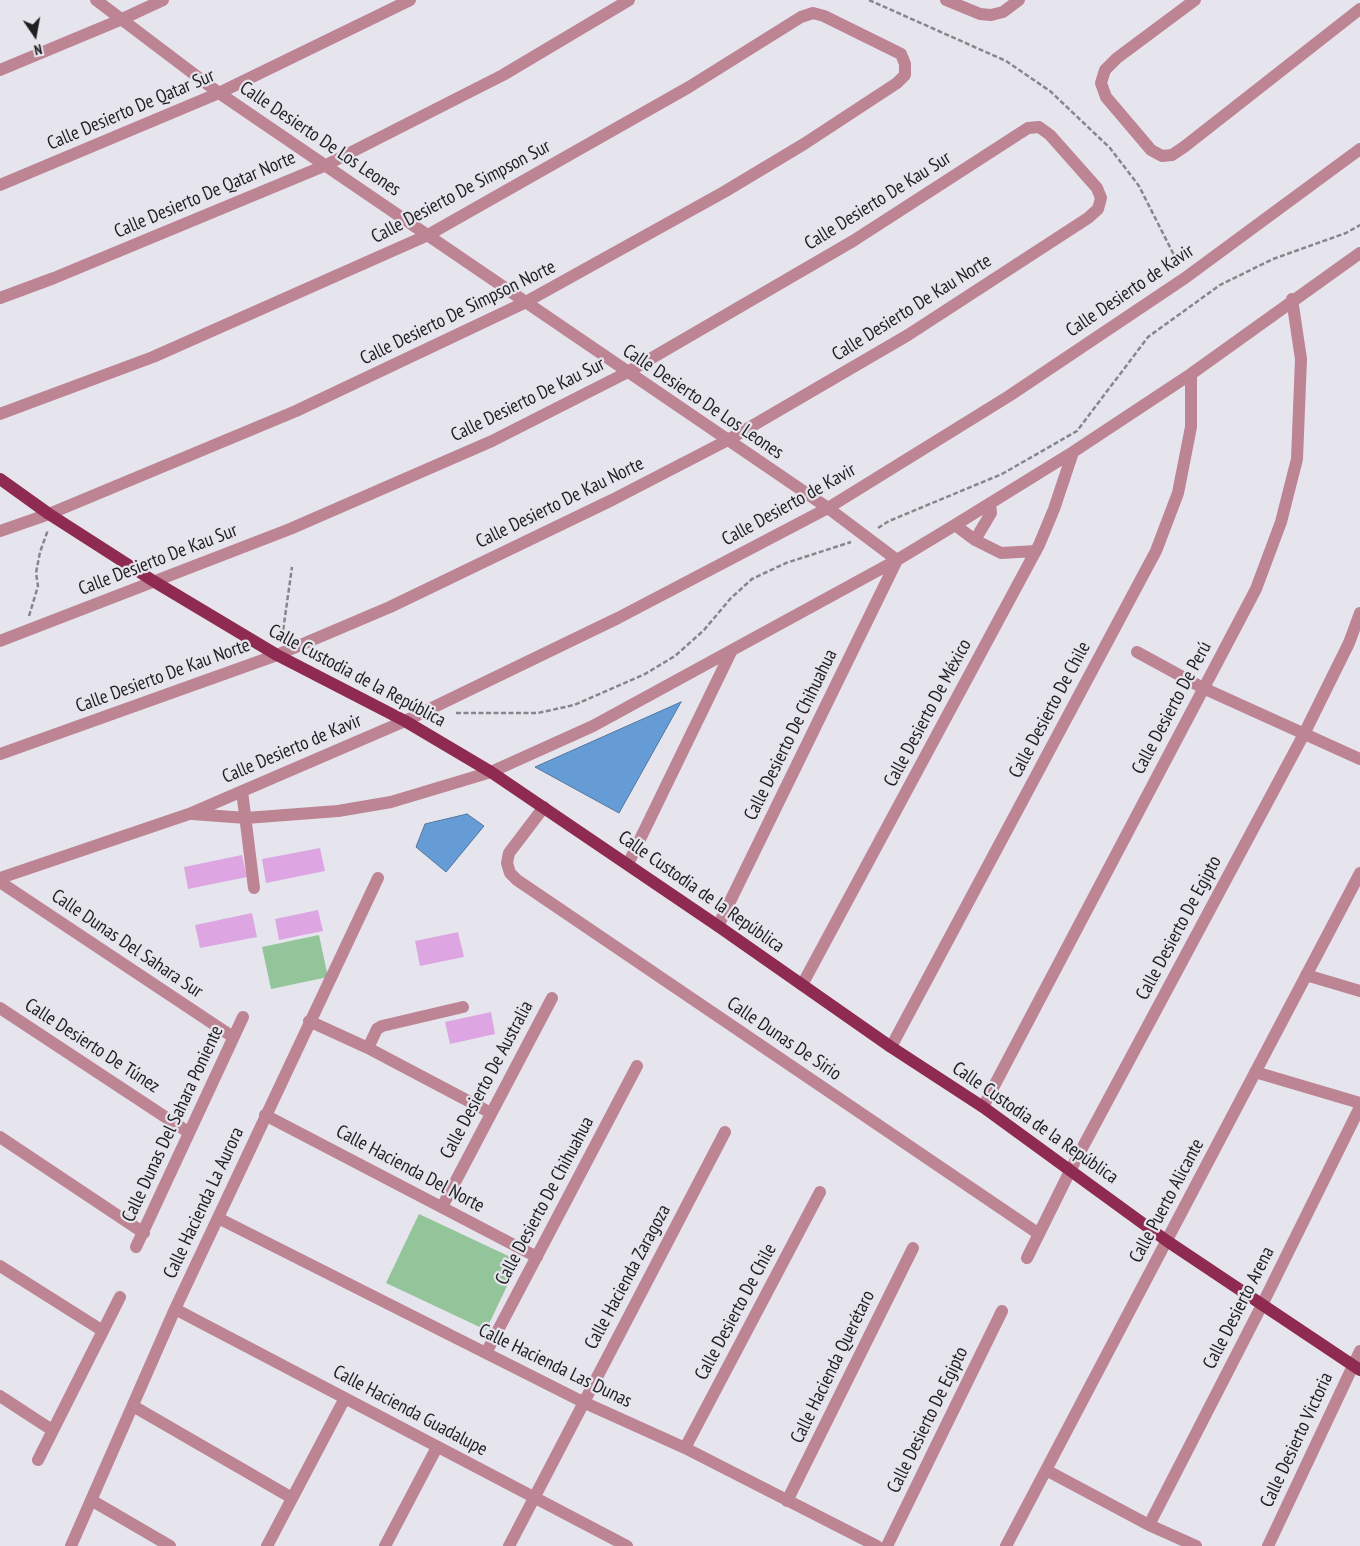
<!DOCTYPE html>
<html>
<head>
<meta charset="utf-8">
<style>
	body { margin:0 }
	#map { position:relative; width:1360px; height:1546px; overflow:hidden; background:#e6e5ed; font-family:"PT Sans Narrow",sans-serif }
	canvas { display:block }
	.north { position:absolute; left:10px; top:10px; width:50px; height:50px; -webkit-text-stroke:4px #e6e5ed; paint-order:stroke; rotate:168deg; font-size:14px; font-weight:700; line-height:20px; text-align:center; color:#1f1f22 }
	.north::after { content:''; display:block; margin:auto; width:18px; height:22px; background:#1f1f22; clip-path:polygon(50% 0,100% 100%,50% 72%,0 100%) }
</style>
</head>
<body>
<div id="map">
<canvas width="1360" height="1546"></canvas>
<div class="north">N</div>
</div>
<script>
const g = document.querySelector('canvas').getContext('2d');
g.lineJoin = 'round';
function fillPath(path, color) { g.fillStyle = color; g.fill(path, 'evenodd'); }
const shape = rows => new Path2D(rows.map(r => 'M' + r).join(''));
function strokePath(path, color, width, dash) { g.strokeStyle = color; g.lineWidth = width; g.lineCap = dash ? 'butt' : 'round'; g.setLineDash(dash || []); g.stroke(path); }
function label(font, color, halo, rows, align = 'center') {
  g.font = font + ' "PT Sans Narrow",sans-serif'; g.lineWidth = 4.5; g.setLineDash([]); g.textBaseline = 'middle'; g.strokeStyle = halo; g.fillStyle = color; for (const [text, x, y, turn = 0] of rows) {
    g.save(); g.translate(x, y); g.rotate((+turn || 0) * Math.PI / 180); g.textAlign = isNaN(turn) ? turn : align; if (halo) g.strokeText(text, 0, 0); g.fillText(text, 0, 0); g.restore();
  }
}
const green = shape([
	[319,935,328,977,271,989,262,947],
	[419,1214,519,1261,486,1330,386,1283]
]);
const water = shape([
	[681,702,619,813,535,767,681,702],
	[467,814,484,826,446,872,416,847,425,824,467,814]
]);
const building = shape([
	[320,848,325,871,266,883,262,859],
	[242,855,247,877,188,889,184,867],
	[318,910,323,931,279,940,275,919],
	[252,913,257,937,200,948,195,925],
	[458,932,464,957,420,966,415,941],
	[491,1012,495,1034,450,1044,445,1022]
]);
const path = shape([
	[869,0,1006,61,1050,91,1110,148,1139,186,1179,265],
	[878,528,889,521,1002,474,1077,431,1148,337,1220,285,1273,259,1346,233,1360,225],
	[29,616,38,586,36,573,40,552,48,530],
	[285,637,283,631,292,567],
	[456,713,538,713,574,705,645,674,675,656,704,630,731,598,752,579,786,563,851,542]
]);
const minor = shape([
	[96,0,219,93,828,508,897,560,718,926],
	[946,0,980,14,991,15,1003,12,1019,0],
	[1195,0,1117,58,1105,70,1101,83,1106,97,1151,150,1162,156,1172,155,1184,147,1360,9],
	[0,70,120,20,163,0],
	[0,185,219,93,410,0],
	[0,298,54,278,324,166,503,75,629,0],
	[0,414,153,357,428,235,689,87,801,17,813,13,824,16,901,54,905,64,905,75,897,83,804,144,724,192,524,303,296,411,49,514,0,531],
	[955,525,975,540,991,513,990,503],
	[975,540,1001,553,1036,551],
	[0,641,290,529,492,441,626,373,853,241,1028,128,1039,127,1050,135,1097,188,1101,198,1098,209,1088,218,908,335,728,440,612,500,390,607,277,655,0,754],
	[1137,652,1203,688,1360,759],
	[242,791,254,888],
	[544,807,509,853,507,863,510,873,517,880,1039,1234],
	[192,814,246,818,338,811,391,802,491,772,593,726,897,560,955,525,1073,452,1191,374,1360,253],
	[628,864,731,652],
	[0,878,189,814,405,721,618,618,828,508,1009,396,1185,278,1360,149],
	[0,882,233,1037],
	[1306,975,1360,991],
	[802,985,1039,545,1054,509,1073,452],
	[0,1008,188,1132],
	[309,1021,368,1048,491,1113],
	[891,1047,1156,551,1178,493,1191,427,1191,374],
	[368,1048,377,1029,382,1026,463,1007],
	[1255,1072,1360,1103],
	[983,1107,1256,589,1281,522,1297,459,1301,359,1292,299],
	[265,1115,537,1257],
	[0,1137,144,1233],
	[442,1207,552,998],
	[218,1218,583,1402,685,1448,877,1546],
	[136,1247,243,1017],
	[1027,1258,1071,1169,1304,734,1349,643,1360,613],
	[0,1266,103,1331],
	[175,1309,627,1546],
	[486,1353,637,1066],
	[0,1396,52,1430],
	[133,1406,292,1498],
	[685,1448,820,1192],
	[38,1460,120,1297],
	[1046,1470,1149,1525,1196,1546],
	[91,1500,170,1546],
	[787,1501,913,1248],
	[1149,1525,1262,1305,1360,1107],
	[71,1546,175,1309,378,878],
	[267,1546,345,1398],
	[385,1546,437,1447],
	[509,1546,725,1132],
	[887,1546,1002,1311],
	[1006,1546,1360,873],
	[1268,1546,1360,1351]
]);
const major = shape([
	[0,479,49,514,155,582,277,655,405,721,491,772,718,926,891,1047,983,1107,1167,1241,1360,1370]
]);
const streetNames = [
	["Calle Desierto De Qatar Sur",131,110,-23],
	["Calle Desierto De Los Leones",320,139,34],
	["Calle Desierto De Simpson Sur",461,192,-28],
	["Calle Desierto De Qatar Norte",205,195,-23],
	["Calle Desierto De Kau Sur",878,201,-32],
	["Calle Desierto de Kavir",1130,291,-34],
	["Calle Desierto De Kau Norte",912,308,-32],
	["Calle Desierto De Simpson Norte",458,313,-26],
	["Calle Desierto De Kau Sur",528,400,-26],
	["Calle Desierto De Los Leones",703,402,34],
	["Calle Desierto De Kau Norte",560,503,-26],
	["Calle Desierto de Kavir",789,505,-29],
	["Calle Desierto De Kau Sur",158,560,-21],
	["Calle Desierto De Kau Norte",163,676,-20],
	["Calle Custodia de la República",357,676,28],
	["Calle Desierto De Perú",1172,708,-62],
	["Calle Desierto De Chile",1050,710,-62],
	["Calle Desierto De México",928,713,-62],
	["Calle Desierto De Chihuahua",791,735,-64],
	["Calle Desierto de Kavir",292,749,-23],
	["Calle Custodia de la República",701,892,35],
	["Calle Desierto De Egipto",1179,928,-62],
	["Calle Dunas Del Sahara Sur",127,944,34],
	["Calle Dunas De Sirio",784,1039,34],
	["Calle Desierto De Túnez",92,1046,33],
	["Calle Desierto De Australia",487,1080,-62],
	["Calle Custodia de la República",1035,1123,35],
	["Calle Dunas Del Sahara Poniente",173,1124,-65],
	["Calle Hacienda Del Norte",410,1169,28],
	["Calle Desierto De Chihuahua",545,1201,-62],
	["Calle Puerto Alicante",1167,1201,-62],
	["Calle Hacienda La Aurora",204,1203,-65],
	["Calle Hacienda Zaragoza",628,1277,-62],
	["Calle Desierto Arena",1239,1308,-63],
	["Calle Desierto De Chile",736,1312,-62],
	["Calle Hacienda Las Dunas",555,1366,26],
	["Calle Hacienda Querétaro",833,1367,-64],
	["Calle Hacienda Guadalupe",410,1411,28],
	["Calle Desierto De Egipto",928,1420,-64],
	["Calle Desierto Victoria",1297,1440,-65]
];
fillPath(green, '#93c49a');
fillPath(water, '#659cd5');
strokePath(water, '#50769f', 1);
fillPath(building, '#dda6e2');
strokePath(path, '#87868c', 2.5, [5, 2.5]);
strokePath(minor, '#bd8494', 12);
strokePath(major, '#8f2b51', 12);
label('19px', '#1f1f22', '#e6e5ed', streetNames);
</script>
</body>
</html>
